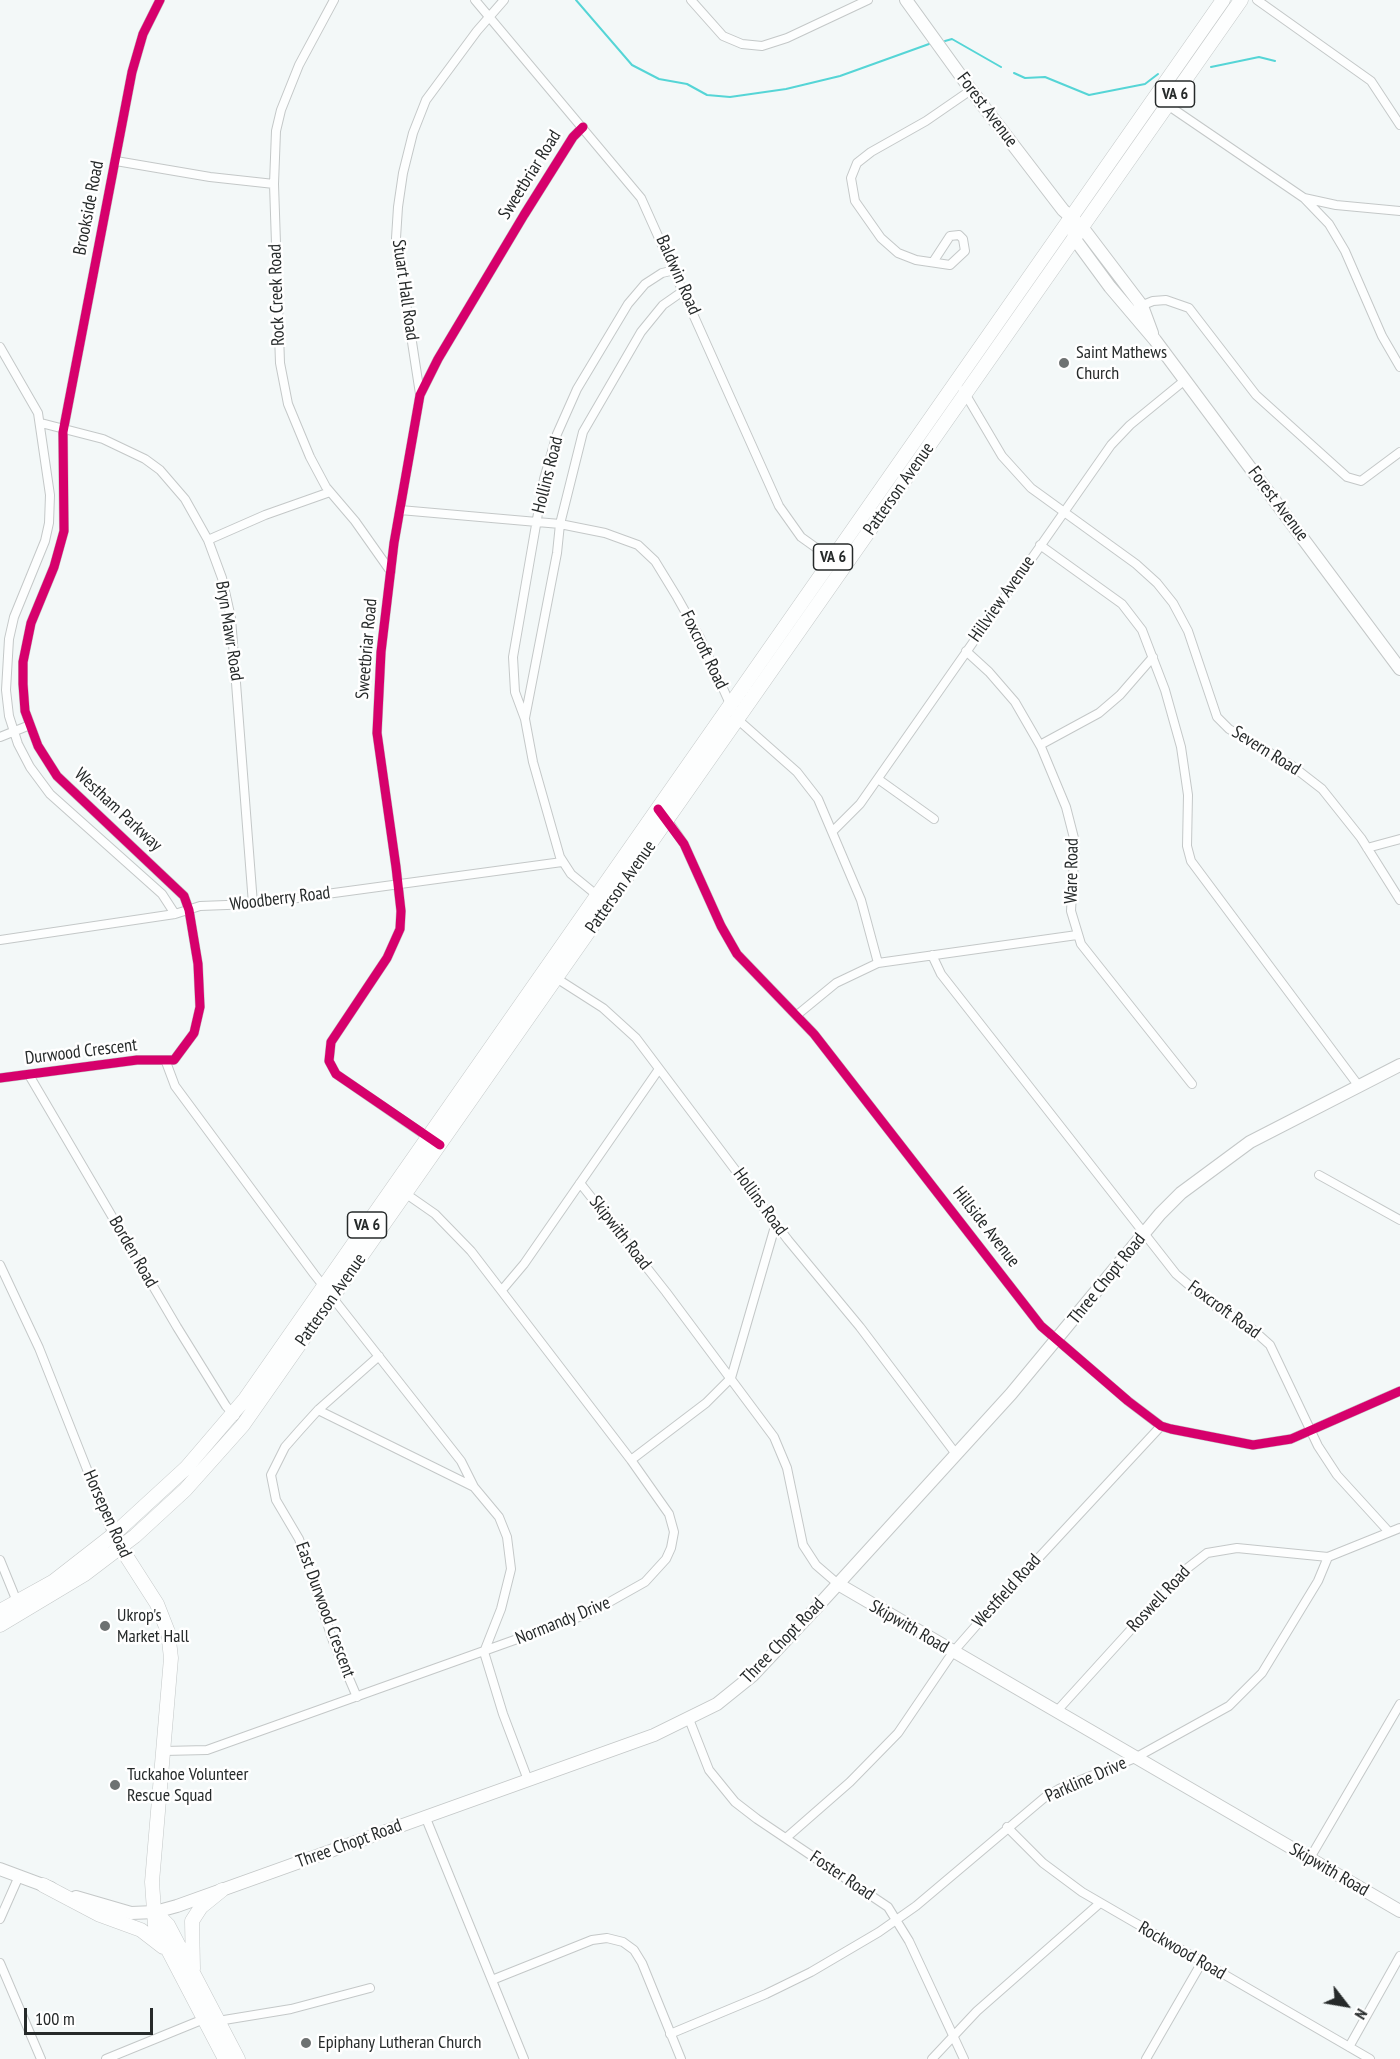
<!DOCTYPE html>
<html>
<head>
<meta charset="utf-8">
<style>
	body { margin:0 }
	#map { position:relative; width:1400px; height:2059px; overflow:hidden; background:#f3f8f8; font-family:"PT Sans Narrow",sans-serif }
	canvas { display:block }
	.north { position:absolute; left:1316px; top:1975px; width:60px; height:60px; -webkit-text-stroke:4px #fff; paint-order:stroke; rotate:121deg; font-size:16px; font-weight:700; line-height:24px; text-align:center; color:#262a2a }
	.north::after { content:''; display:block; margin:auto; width:21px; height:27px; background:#262a2a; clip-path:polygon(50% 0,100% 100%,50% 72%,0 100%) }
	.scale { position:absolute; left:24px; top:2008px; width:129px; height:27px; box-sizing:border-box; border:3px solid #262a2a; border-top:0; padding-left:8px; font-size:18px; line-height:21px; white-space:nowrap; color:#262a2a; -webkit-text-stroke:4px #fff; paint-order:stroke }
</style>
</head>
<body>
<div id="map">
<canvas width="1400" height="2059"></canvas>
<div class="north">N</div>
<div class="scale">100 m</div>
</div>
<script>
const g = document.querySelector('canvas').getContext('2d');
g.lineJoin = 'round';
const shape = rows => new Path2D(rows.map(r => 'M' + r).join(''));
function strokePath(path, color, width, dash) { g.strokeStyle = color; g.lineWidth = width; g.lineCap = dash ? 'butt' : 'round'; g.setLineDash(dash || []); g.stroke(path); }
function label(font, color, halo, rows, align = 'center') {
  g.font = font + ' "PT Sans Narrow",sans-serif'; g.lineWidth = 5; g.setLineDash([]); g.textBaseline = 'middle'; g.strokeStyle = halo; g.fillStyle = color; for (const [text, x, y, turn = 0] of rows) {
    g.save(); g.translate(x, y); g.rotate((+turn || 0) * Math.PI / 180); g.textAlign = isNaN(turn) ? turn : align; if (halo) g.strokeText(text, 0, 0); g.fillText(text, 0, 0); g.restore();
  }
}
const stream = shape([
	[576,0,632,65,659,79,687,84,707,95,730,97,786,89,840,76,929,44],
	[945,41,952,39,1001,67],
	[1211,67,1259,57,1275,61],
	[1014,73,1025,78,1045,77,1089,95,1145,84,1158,74]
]);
const street = shape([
	[334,0,299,65,281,110,276,131,274,184,280,363,288,404,310,457,326,487,355,521,391,572],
	[475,0,641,198,779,506,801,537,836,562],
	[691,0,723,36,742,44,762,46,787,38,868,0],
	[1257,0,1371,81,1400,125],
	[1166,104,1304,198,1336,205,1400,211],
	[116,161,210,177,274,184],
	[1304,198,1329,224,1345,251,1382,336,1400,367],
	[933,262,950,236,959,235,963,239,965,251,950,265,916,260,898,253,881,238,855,201,851,178,857,163,871,152,926,121,971,90],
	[1138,307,1153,301,1166,300,1189,308,1256,395,1347,477,1361,481,1400,452],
	[0,347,38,413,50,495,49,523,45,541,14,617,9,639,6,690,9,716,18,744,30,767,50,794,162,894,175,914],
	[963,390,1002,456,1031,488,1136,564,1157,583,1173,603,1188,631,1217,717,1229,729,1291,765,1322,789,1361,838,1400,900],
	[420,394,396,238,398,207,403,173,413,133,426,100,477,31,504,0],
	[41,423,103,439,145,459,160,470,185,499,208,540,222,578,231,618,253,904],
	[400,510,560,524,605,533,638,545,655,561,677,597,700,638,731,706],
	[208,540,265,515,330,492],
	[1040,545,1122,604,1142,630,1165,690,1181,747,1188,795,1187,846,1191,861,1358,1085],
	[966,651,989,672,1015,702,1041,747,1066,807,1075,842,1071,911,1081,944,1192,1084],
	[525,718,557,553,560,524,583,432,641,332,663,305,683,291],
	[736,718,797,772,818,799,861,900,878,963],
	[0,737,30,725],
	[1040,745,1099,713,1120,695,1153,657],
	[878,779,934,819],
	[666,818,684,844,721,926,737,954,814,1034,1041,1326,1128,1401,1161,1426,1171,1429,1253,1445,1291,1439,1400,1391],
	[833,831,860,804,1111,445,1130,425,1185,380],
	[1367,848,1400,839],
	[599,897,571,874,560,857,533,762,525,719,515,692,513,657,544,479,557,434,577,389,628,304,645,284,662,273,675,270],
	[0,940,175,914,200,906,253,904,562,862],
	[932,955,941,974,1176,1274,1210,1303,1251,1328,1270,1345,1318,1446,1337,1475,1389,1532],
	[553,976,603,1008,636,1038,788,1240,860,1327,956,1454],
	[797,1015,836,983,878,963,1077,935],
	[166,1062,175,1086,314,1274,461,1461,474,1487],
	[29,1075,177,1327,226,1406,235,1416],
	[0,1078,137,1060,174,1060,194,1033,200,1007,198,964,189,910,184,896,57,776,38,746,25,711,23,684,23,662,31,623,54,567,64,531,63,432,132,72,143,34,160,0],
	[432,1140,336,1074,329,1061,331,1042,387,958,400,929,401,911,396,867,377,733,381,652,394,543,420,395,438,359,524,215,573,137,583,127],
	[1319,1175,1400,1220],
	[580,1183,666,1292,774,1437,787,1468,803,1545,816,1565,838,1584],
	[0,1265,39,1348,113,1535],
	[502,1290,524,1264,659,1069],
	[318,1410,474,1487,499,1517,507,1537,511,1569,501,1609,484,1652,503,1714,528,1780],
	[631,1460,706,1403,731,1378,776,1223],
	[0,1560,18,1604],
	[357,1697,333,1641,299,1539,276,1500,271,1475,285,1447,299,1431,318,1410,379,1356],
	[1056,1712,1185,1570,1207,1553,1237,1548,1328,1557],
	[689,1719,709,1770,735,1802,757,1819,888,1907,909,1941,964,2059],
	[164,1751,207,1750,590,1613,645,1582,666,1559,671,1548,674,1532,669,1514,631,1460,471,1251,435,1214,402,1191],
	[425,1816,524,2059],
	[1007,1827,1043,1863,1082,1892,1370,2059],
	[786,1838,850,1782,898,1733,953,1652,981,1620,1161,1426],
	[1310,1858,1400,1704],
	[0,1919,19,1876],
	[0,1963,41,2059],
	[492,1980,592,1940,607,1938,623,1942,634,1950,642,1963,681,2059],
	[218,2021,291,2009,370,1988],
	[670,2034,766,1994,811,1972,879,1932,916,1906,1044,1798,1059,1789,1135,1758,1229,1706,1262,1673,1318,1581,1328,1557,1400,1528],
	[1349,2047,1400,1956],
	[106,2059,204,2019],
	[932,2059,977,2011,1100,1903],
	[1146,2059,1202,1962]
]);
const secondary = shape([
	[906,0,971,90,1063,210,1082,227,1142,306,1152,333],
	[1073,231,1074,238,1110,287,1155,340,1400,669],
	[838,1584,1400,1911],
	[0,1869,51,1888],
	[76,1897,131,1913,155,1912,177,1906,654,1735,717,1704,753,1675,817,1607,1011,1394,1160,1214,1181,1193,1250,1142,1400,1065]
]);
const primary = shape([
	[116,1540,157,1604,168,1632,171,1658,152,1882,155,1925,225,2059],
	[0,1611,54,1581,113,1535,186,1468,245,1399,1223,0],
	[0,1625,85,1574,135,1536,185,1490,243,1425,1241,0],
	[43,1885,100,1915,141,1930,163,1947],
	[155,1912,168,1925,238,2059],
	[193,1969,192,1921,201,1907,222,1890]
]);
const cycleway = shape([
	[658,809,684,844,721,926,737,954,814,1034,1041,1326,1128,1401,1161,1426,1171,1429,1253,1445,1291,1439,1400,1391],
	[0,1078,137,1060,174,1060,194,1033,200,1007,198,964,189,910,184,896,57,776,38,746,25,711,23,684,23,662,31,623,54,567,64,531,63,432,132,72,143,34,160,0],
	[440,1145,336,1074,329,1061,331,1042,387,958,400,929,401,911,396,867,377,733,381,652,394,543,420,395,438,359,524,215,573,137,583,127]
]);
const markers = [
	[1064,363,6,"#6e7272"],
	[105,1626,6,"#6e7272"],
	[115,1785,6,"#6e7272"],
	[306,2043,6,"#6e7272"]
];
const shields = [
	[1175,94,39],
	[833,557,39],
	[367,1225,39]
];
const shieldNames = [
	["VA 6",1175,94],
	["VA 6",833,557],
	["VA 6",367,1225]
];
const streetNames = [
	["Forest Avenue",987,110,53],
	["Sweetbriar Road",530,175,-58],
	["Brookside Road",89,208,-79],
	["Baldwin Road",678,275,66],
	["Stuart Hall Road",405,290,82],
	["Rock Creek Road",277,295,-92],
	["Hollins Road",548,475,-76],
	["Patterson Avenue",899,489,-55],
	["Forest Avenue",1278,504,53],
	["Hillview Avenue",1002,599,-55],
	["Bryn Mawr Road",229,631,81],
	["Sweetbriar Road",367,649,-85],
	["Foxcroft Road",704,650,64],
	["Severn Road",1266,751,32],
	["Westham Parkway",118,810,43],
	["Ware Road",1072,871,-89],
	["Patterson Avenue",621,887,-55],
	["Woodberry Road",280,899,-7],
	["Durwood Crescent",81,1052,-7],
	["Hollins Road",760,1202,54],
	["Hillside Avenue",986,1227,52],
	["Skipwith Road",620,1233,52],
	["Borden Road",133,1252,60],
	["Three Chopt Road",1107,1279,-51],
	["Patterson Avenue",331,1300,-55],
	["Foxcroft Road",1224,1310,36],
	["Horsepen Road",107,1514,66],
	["Westfield Road",1007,1591,-48],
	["Roswell Road",1159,1599,-47],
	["East Durwood Crescent",325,1610,70],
	["Normandy Drive",563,1621,-22],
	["Skipwith Road",909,1627,30],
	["Three Chopt Road",783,1641,-46],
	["Parkline Drive",1086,1780,-24],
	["Three Chopt Road",349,1844,-20],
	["Skipwith Road",1329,1870,30],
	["Foster Road",842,1876,34],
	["Rockwood Road",1182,1951,30]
];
const poiNames = [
	["Saint Mathews",1076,353],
	["Church",1076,374],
	["Ukrop's",117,1616],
	["Market Hall",117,1637],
	["Tuckahoe Volunteer",127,1775],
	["Rescue Squad",127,1796],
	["Epiphany Lutheran Church",318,2043]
];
strokePath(stream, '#55d5d6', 2);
strokePath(street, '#c4c8c8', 10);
strokePath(secondary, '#c4c8c8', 14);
strokePath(primary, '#c4c8c8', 15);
strokePath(street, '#fdfefe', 8);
strokePath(secondary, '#fdfefe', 12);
strokePath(primary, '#fdfefe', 14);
strokePath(cycleway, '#d6006c', 9);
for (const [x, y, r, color] of markers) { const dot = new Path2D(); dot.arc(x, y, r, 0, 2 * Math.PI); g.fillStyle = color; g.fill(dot); strokePath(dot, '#fff', 2); }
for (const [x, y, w] of shields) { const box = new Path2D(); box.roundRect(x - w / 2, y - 13, w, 26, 4.5); g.fillStyle = '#fff'; g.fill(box); strokePath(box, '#262a2a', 1.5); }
label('bold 16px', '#262a2a', null, shieldNames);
label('18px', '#262a2a', '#fff', streetNames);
label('18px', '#262a2a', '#fff', poiNames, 'left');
</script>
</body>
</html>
